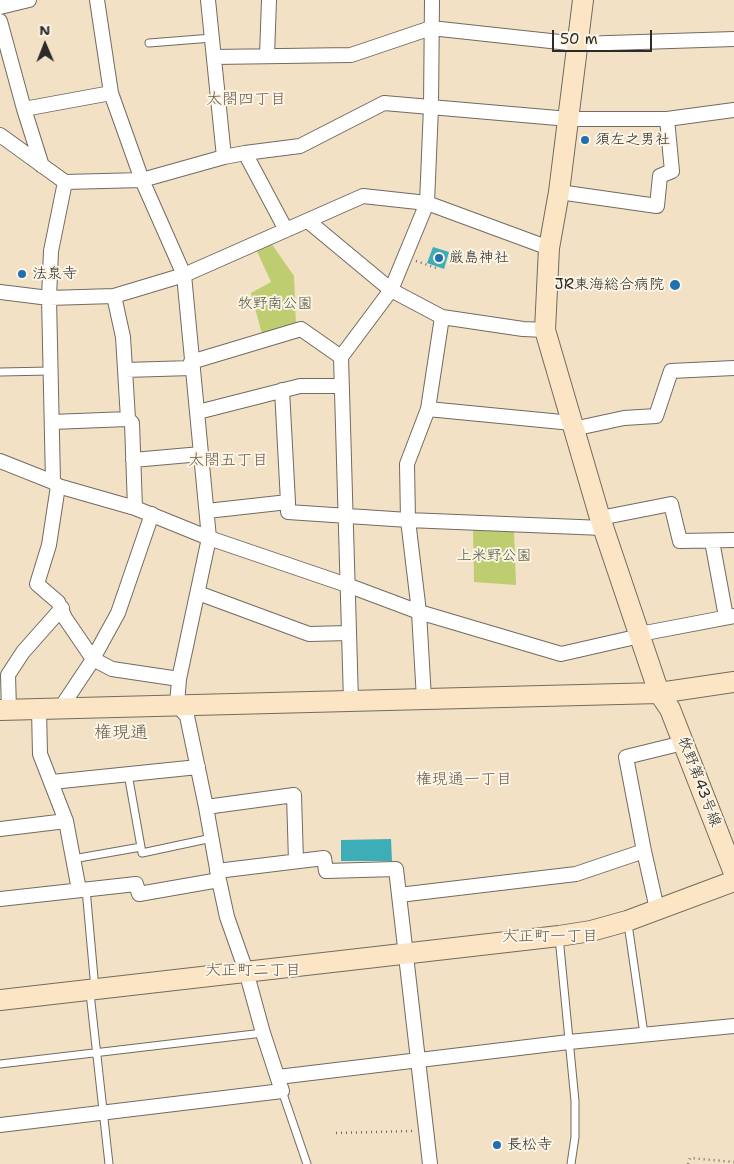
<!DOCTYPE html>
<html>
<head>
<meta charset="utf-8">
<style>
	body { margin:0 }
	#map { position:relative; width:734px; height:1164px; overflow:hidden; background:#f3e1c5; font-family:"Shantell Sans",sans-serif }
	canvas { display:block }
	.north { position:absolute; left:20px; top:20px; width:50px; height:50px; -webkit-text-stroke:4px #fcf5e5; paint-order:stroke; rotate:359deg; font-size:14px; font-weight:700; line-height:20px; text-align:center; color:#2b2b2b }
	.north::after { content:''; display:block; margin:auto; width:18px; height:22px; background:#2b2b2b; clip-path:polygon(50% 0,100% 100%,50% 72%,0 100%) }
	.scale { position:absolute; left:552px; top:30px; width:100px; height:22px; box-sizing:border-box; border:2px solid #2b2b2b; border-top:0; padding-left:6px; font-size:15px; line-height:18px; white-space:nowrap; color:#2b2b2b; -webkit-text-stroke:4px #fcf5e5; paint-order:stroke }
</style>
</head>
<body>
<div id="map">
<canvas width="734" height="1164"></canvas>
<div class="north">N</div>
<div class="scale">50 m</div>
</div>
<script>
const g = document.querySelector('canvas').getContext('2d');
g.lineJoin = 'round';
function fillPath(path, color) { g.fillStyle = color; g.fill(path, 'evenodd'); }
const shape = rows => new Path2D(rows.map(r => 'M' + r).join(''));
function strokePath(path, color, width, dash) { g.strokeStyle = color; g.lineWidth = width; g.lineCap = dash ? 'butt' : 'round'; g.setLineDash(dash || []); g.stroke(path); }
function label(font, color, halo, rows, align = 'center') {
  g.font = font + ' "Shantell Sans","Klee One",sans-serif'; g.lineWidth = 4; g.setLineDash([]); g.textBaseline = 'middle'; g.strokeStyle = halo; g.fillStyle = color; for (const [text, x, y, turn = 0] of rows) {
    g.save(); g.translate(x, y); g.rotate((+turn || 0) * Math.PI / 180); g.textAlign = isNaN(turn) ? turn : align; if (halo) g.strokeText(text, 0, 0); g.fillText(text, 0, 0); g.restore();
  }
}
const green = shape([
	[271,243,294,276,296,325,262,334,251,293,271,282,256,249],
	[473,530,514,531,516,585,474,582]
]);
const water = shape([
	[433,247,449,252,444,269,427,263],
	[391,839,392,861,341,861,341,840]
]);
const path = shape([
	[416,261,436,268],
	[336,1133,412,1131],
	[688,1164,690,1158,734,1162]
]);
const lane = shape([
	[149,43,212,38],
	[0,372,51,371],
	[128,774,141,847],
	[73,859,141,847,142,853,212,838],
	[86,889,95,989],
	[628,924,644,1034],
	[559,937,575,1101,575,1137,571,1164],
	[90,993,109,1164],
	[0,1064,263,1033],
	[282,1091,307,1164]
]);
const street = shape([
	[208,0,224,157],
	[0,7,29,0],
	[0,21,24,109,42,166],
	[267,56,269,0],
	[214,57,351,55,431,28,578,44,734,39],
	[24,109,111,93],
	[0,135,65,182,142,180,224,157,245,153,300,146,384,103,569,119,667,119,734,110],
	[245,153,286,230],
	[559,192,657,206,660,176,672,171,667,119],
	[308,221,391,290,442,317,523,329,545,330],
	[0,292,49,298,114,296,184,275,363,196,427,203,549,248],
	[114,296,123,337,128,419,132,423,135,508],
	[191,362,301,329,341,357],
	[125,370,192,368],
	[282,390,288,502],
	[428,409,572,423],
	[198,412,300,386,341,386],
	[52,422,128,419],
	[573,429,624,418,656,416,671,371,734,368],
	[133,460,201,454],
	[0,461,53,482,58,486,135,508,209,538,347,585,419,612,561,654,640,636],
	[53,482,49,298,51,251,65,182],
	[58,486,49,545,37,584,58,602,65,618,93,659,112,669,179,679],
	[207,511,288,502,288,512,408,520,603,528],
	[600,518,671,504,680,541,734,540],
	[712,541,726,617],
	[198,593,309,634,349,633],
	[640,634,734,616],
	[424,699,419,612,408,520,407,464,428,409,442,317],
	[351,701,341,357,391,290,427,203,431,107,432,0],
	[39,709,40,754,66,821,79,890],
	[60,709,90,664,118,613,152,514],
	[9,710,8,675,23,652,62,608],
	[52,782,198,767],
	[206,807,294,795,296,861],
	[0,829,66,821],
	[217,871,324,858,326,871,396,869,430,1164],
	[399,895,576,874,644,851],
	[0,899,136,884,139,894,219,880],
	[657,909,644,851,626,757,683,743],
	[278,1077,569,1042,734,1026],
	[0,1125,282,1091,263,1033,246,971,227,917,219,880,206,807,187,716,177,705,179,679,209,538,184,275,142,180,111,93,97,0]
]);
const secondary = shape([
	[583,0,559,192,549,248,545,330,600,518,659,693,670,709,734,873],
	[0,710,659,693,734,682],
	[0,1000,559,936,591,931,627,921,734,881]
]);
const markers = [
	[585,140,5,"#1f6fb2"],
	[439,258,5,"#1f6fb2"],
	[22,274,5,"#1f6fb2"],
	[675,285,6,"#1f6fb2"],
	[497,1145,5,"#1f6fb2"]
];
const poiNames = [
	["須左之男社",595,140],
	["厳島神社",449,258],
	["法泉寺",32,274],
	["JR東海総合病院",664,285,"right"],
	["長松寺",507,1145]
];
const parkNames = [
	["牧野南公園",275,304],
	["上米野公園",494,556]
];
const streetNames = [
	["牧野第43号線",699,782,69]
];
const neighbourhoodNames = [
	["太閤四丁目",246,100],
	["太閤五丁目",228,461],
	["権現通一丁目",464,780],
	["大正町一丁目",550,937],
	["大正町二丁目",253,971]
];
const quarterNames = [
	["権現通",121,733]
];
fillPath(green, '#bdcd6f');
fillPath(water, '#3daeb7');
strokePath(lane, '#716b61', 9);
strokePath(street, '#716b61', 16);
strokePath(secondary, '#716b61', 22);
strokePath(path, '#716b61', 2.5, [1, 4]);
strokePath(lane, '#fff', 7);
strokePath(street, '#fff', 14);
strokePath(secondary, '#fce5c4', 20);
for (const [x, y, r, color] of markers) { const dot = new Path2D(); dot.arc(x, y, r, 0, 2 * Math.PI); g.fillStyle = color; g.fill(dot); strokePath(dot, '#fcf5e5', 2); }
label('15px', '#2b2b2b', '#fcf5e5', poiNames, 'left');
label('15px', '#50543c', '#fcf5e5', parkNames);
label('15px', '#2b2b2b', '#fcf5e5', streetNames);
label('16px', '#6b5e52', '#fcf5e5', neighbourhoodNames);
label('18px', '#6b5e52', '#fcf5e5', quarterNames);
</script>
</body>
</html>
